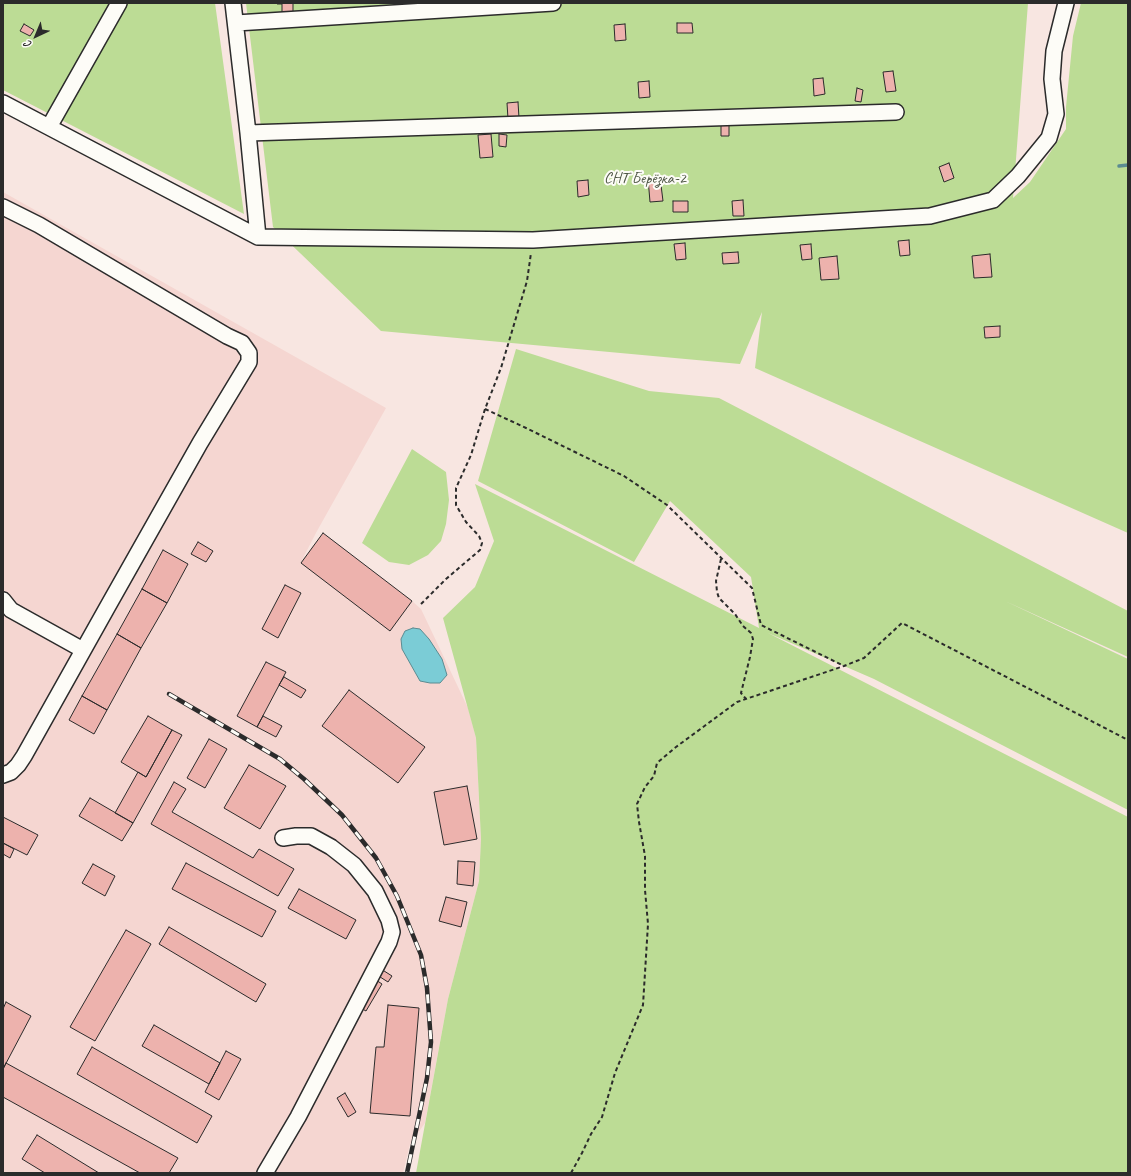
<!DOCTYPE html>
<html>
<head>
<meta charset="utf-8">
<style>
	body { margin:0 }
	#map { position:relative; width:1131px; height:1176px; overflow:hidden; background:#f8e6e1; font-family:Caveat,sans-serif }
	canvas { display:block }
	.frame { position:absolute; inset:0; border:4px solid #2b2b2b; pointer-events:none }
	.north { position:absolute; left:16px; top:16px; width:40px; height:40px; -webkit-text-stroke:3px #fdfcf7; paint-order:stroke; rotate:224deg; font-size:11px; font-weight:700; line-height:16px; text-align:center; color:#2b2b2b }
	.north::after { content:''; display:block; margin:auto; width:14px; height:18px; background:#2b2b2b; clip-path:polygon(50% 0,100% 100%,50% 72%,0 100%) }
</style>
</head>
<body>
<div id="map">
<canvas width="1131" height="1176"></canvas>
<div class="frame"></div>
<div class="north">С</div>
</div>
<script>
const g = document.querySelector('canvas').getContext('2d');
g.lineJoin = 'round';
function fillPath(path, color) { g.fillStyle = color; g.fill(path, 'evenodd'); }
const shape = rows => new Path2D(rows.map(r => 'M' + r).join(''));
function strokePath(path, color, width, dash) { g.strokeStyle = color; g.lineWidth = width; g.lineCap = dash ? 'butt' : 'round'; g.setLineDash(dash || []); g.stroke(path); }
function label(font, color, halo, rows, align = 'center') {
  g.font = font + ' Caveat,sans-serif'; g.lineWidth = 4; g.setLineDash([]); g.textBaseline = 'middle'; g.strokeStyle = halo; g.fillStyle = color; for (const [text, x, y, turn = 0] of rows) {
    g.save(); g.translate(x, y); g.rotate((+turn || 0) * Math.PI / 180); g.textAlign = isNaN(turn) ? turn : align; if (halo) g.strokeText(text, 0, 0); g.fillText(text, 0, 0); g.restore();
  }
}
const built = shape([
	[3,192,386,408,317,531,302,560,323,533,412,601,421,609,468,708,476,738,481,839,479,881,448,999,425,1123,410,1144,403,1173,3,1173]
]);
const green = shape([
	[3,3,215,3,244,214,3,90],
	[246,3,1028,3,1013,198,1030,182,1066,129,1066,107,1073,36,1081,3,1128,3,1128,533,755,368,762,312,740,364,381,331,273,227],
	[516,349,649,391,719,398,1128,611,1128,657,1005,601,1128,659,1128,810,874,679,768,633,1128,817,1128,1173,416,1173,448,999,479,881,481,839,476,738,443,618,475,587,494,541,475,484,759,628,751,577,670,501,634,562,478,481],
	[412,449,446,472,449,500,446,524,441,541,428,555,409,565,389,562,362,543]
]);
const water = shape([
	[413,628,420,629,429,639,442,659,447,675,440,683,430,683,420,681,402,649,401,639,405,631,413,628]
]);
const stream = shape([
	[1119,166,1128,165]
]);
const building = shape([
	[277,3,293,3,293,17,282,17,282,4,277,4,277,3],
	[677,23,692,23,693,33,677,33,677,23],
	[24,24,34,30,30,36,20,31,24,24],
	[625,24,626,40,615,41,614,25,625,24],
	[893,71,896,91,886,92,883,72,893,71],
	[823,78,825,94,814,96,813,79,823,78],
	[649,81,650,97,639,98,638,82,649,81],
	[857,88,863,90,861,102,855,101,857,88],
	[518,102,519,118,508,119,507,103,518,102],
	[721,122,729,123,729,136,721,136,721,122],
	[491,134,493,157,480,158,478,135,491,134],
	[499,134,507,135,506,147,499,146,499,134],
	[949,163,954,178,944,182,939,167,949,163],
	[660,177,663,201,650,202,648,178,660,177],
	[588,180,589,195,578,197,577,181,588,180],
	[743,200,744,216,733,216,732,201,743,200],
	[673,201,688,201,688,212,673,212,673,201],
	[909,240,910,255,900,256,898,241,909,240],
	[685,243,686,259,676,260,674,244,685,243],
	[811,244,812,259,802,260,800,245,811,244],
	[738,252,739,263,723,264,722,253,738,252],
	[990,254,992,277,974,278,972,256,990,254],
	[837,256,839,279,821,280,819,258,837,256],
	[1000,326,1000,337,985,338,984,327,1000,326],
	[323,533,412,601,390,631,301,563,323,533],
	[198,542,213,551,206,562,191,554,198,542],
	[163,550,188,564,167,603,142,589,163,550],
	[285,585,301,593,278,638,262,629,285,585],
	[142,589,167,603,141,648,117,634,142,589],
	[117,634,141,648,107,710,82,696,117,634],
	[266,662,286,672,257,727,237,716,266,662],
	[284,677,306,690,301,698,279,685,284,677],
	[349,690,425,747,398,783,322,726,349,690],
	[82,696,107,710,94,734,69,720,82,696],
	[148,716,172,730,146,777,121,762,148,716],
	[263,716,282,726,276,737,257,727,263,716],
	[172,730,182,735,133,823,115,813,138,772,146,777,172,730],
	[209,739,227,749,205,788,187,778,209,739],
	[249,765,286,786,260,829,224,808,249,765],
	[174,782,186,789,172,812,253,858,259,849,294,869,278,896,151,824,174,782],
	[467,786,477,839,444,845,434,792,467,786],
	[90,798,133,823,122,841,79,816,90,798],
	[3,817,38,835,27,855,3,843,3,817],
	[3,843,14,849,10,858,3,854,3,843],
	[458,861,475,862,473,886,457,884,458,861],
	[186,863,276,911,262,937,172,889,186,863],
	[93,864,115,876,105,896,82,883,93,864],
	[299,889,356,920,346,939,288,908,299,889],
	[446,897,467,902,461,927,439,921,446,897],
	[169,927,266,984,256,1002,159,944,169,927],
	[126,930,151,944,95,1041,70,1027,126,930],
	[381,969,392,976,388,982,377,975,381,969],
	[376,980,382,984,366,1011,359,1007,376,980],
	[6,1002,31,1016,3,1069,3,1009,6,1002],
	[388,1005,419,1008,410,1116,370,1113,376,1047,384,1047,388,1005],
	[154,1025,220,1063,209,1084,142,1046,154,1025],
	[92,1047,212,1116,197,1143,77,1074,92,1047],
	[226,1051,241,1059,219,1100,205,1092,226,1051],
	[6,1063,178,1158,169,1173,140,1173,3,1097,3,1069,6,1063],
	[345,1093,356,1112,348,1117,337,1098,345,1093],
	[37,1135,99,1173,45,1173,22,1159,37,1135]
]);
const path = shape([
	[485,409,526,428,624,476,667,505,752,588,761,625,844,666],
	[721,559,716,581,717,592,719,598,735,614,743,626,751,633,753,639,750,657,741,693,746,699],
	[421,604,446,579,480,550,482,543,479,536,466,522,456,505,456,488,471,455,485,409,501,368,527,281,531,253],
	[571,1173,582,1153,591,1134,602,1117,615,1073,643,1005,648,924,645,890,645,856,639,822,637,804,645,787,654,776,657,763,676,747,737,702,844,666,864,658,902,623,1128,740]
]);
const minor = shape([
	[233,3,248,133,258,237],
	[236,23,553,3],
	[3,103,258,237,533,240,930,216,993,200,1018,176,1049,138,1056,114,1052,79,1054,51,1066,3],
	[49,127,119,3],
	[248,133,896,112],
	[3,207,39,225,227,336,242,343,249,353,249,362,200,443,108,606,24,756,18,765,11,772,3,775],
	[3,600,11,610,83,650],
	[265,1173,298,1117,389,942,392,932,389,920,375,891,354,865,331,847,311,836,296,836,283,838]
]);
const rail = shape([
	[169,694,280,759,304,779,342,815,376,858,397,896,421,955,427,988,431,1042,427,1078,407,1173]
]);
const parkNames = [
	["СНТ Берёзка-2",645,179]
];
fillPath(built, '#f5d6d1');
fillPath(green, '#bcdc95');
fillPath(water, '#7bccd6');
strokePath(water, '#5b8c92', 1);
strokePath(stream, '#5b8c92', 3.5);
fillPath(building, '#edb2ad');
strokePath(building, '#2b2b2b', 1);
strokePath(minor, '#2b2b2b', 18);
strokePath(path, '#2b2b2b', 2, [4, 3]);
strokePath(minor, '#fdfcf7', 15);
strokePath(rail, '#2b2b2b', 4.5);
strokePath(rail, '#fdfcf7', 3, [9]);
label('16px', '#4f5746', '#fdfcf7', parkNames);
</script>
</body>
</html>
